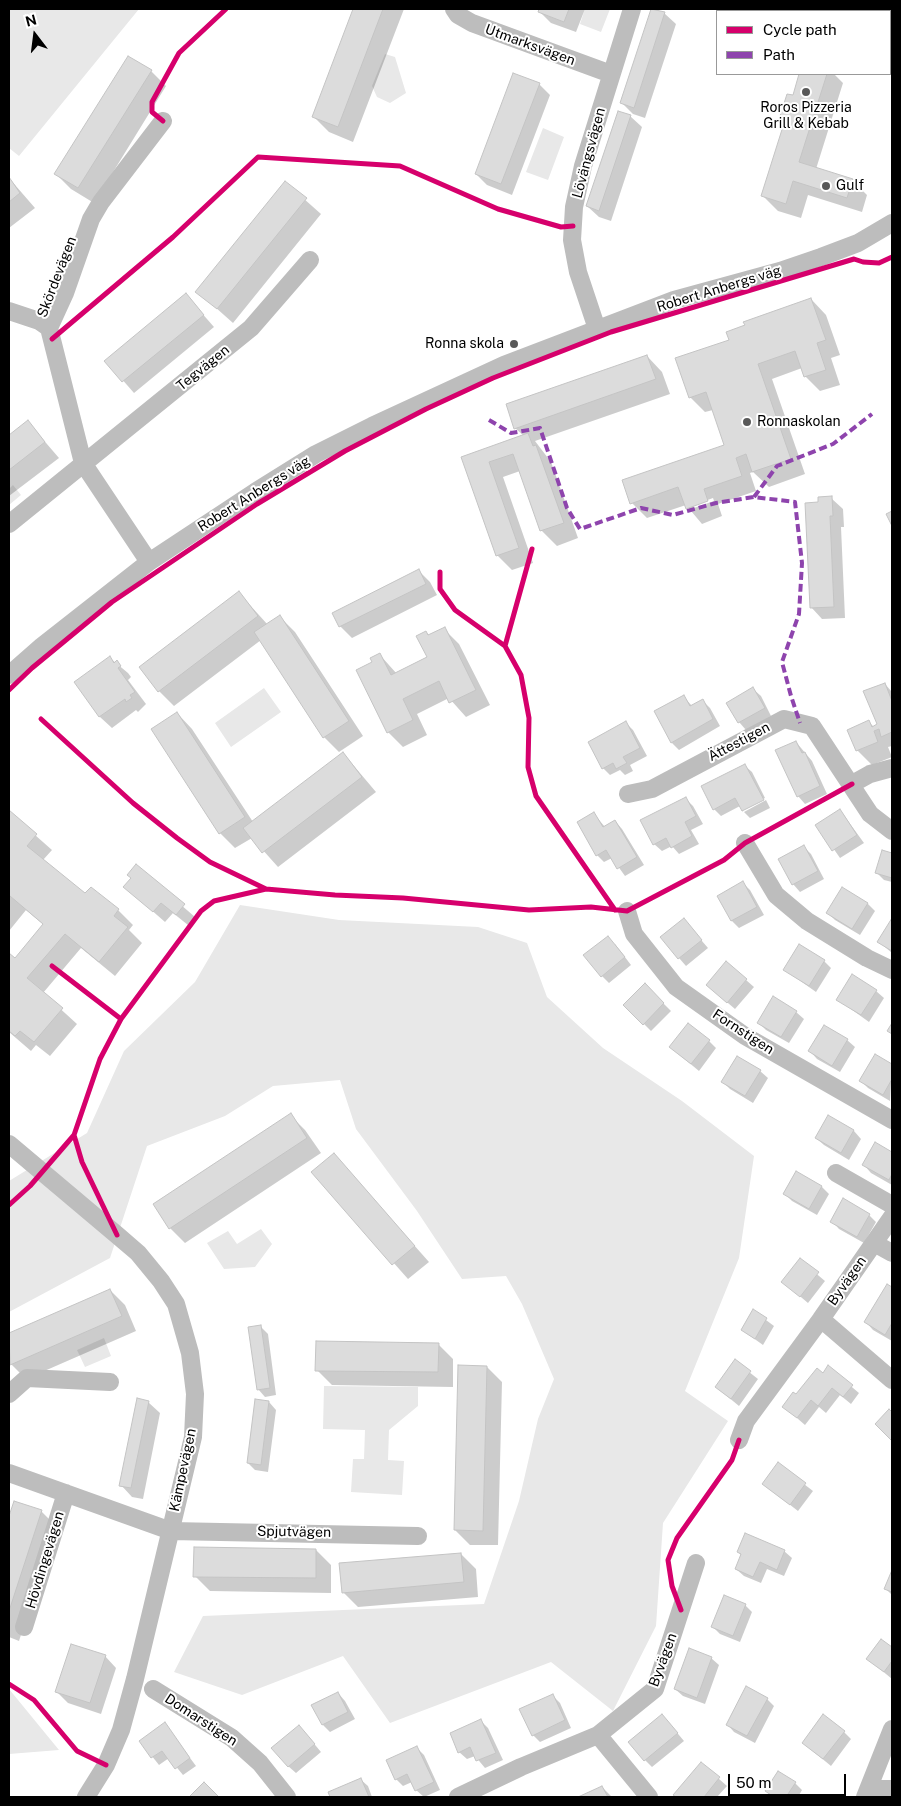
<!DOCTYPE html>
<html>
<head>
<meta charset="utf-8">
<style>
	body { margin:0 }
	#map { position:relative; width:901px; height:1806px; overflow:hidden; background:#fff; font-family:"Public Sans",sans-serif }
	canvas { display:block }
	.frame { position:absolute; inset:0; border:10px solid #000; pointer-events:none }
	.legend { position:absolute; left:716px; top:10px; width:175px; height:65px; box-sizing:border-box; background:#fff; border:1px solid #999; margin:0; padding:6px 9px; list-style:none; font-size:15px; color:#000 }
	.legend li { display:flex; align-items:center; gap:10px; height:25px }
	.legend b { width:25px; border:1px solid #999 }
	.north { position:absolute; left:10px; top:10px; width:50px; height:50px; -webkit-text-stroke:4px #fff; paint-order:stroke; rotate:345deg; font-size:14px; font-weight:700; line-height:20px; text-align:center; color:#000 }
	.north::after { content:''; display:block; margin:auto; width:18px; height:22px; background:#000; clip-path:polygon(50% 0,100% 100%,50% 72%,0 100%) }
	.scale { position:absolute; left:728px; top:1774px; width:118px; height:22px; box-sizing:border-box; border:2px solid #000; border-top:0; padding-left:6px; font-size:15px; line-height:18px; white-space:nowrap; color:#000; -webkit-text-stroke:4px #fff; paint-order:stroke }
</style>
</head>
<body>
<div id="map">
<canvas width="901" height="1806"></canvas>
<div class="frame"></div>
<ul class="legend">
<li><b style="height:6px;background:#d6006c"></b>Cycle path</li>
<li><b style="height:6px;background:#8e44ad"></b>Path</li>
</ul>
<div class="north">N</div>
<div class="scale">50 m</div>
</div>
<script>
const g = document.querySelector('canvas').getContext('2d');
g.lineJoin = 'round';
function fillPath(path, color) { g.fillStyle = color; g.fill(path, 'evenodd'); }
const shape = rows => new Path2D(rows.map(r => 'M' + r).join(''));
function strokePath(path, color, width, dash) { g.strokeStyle = color; g.lineWidth = width; g.lineCap = dash ? 'butt' : 'round'; g.setLineDash(dash || []); g.stroke(path); }
function label(font, color, halo, rows, align = 'center') {
  g.font = font + ' "Public Sans",sans-serif'; g.lineWidth = 4; g.setLineDash([]); g.textBaseline = 'middle'; g.strokeStyle = halo; g.fillStyle = color; for (const [text, x, y, turn = 0] of rows) {
    g.save(); g.translate(x, y); g.rotate((+turn || 0) * Math.PI / 180); g.textAlign = isNaN(turn) ? turn : align; if (halo) g.strokeText(text, 0, 0); g.fillText(text, 0, 0); g.restore();
  }
}
const green = shape([
	[9,9,139,9,19,156,9,148],
	[585,9,610,9,601,32,580,24],
	[385,54,395,57,406,93,390,103,377,97,372,86],
	[543,128,564,137,548,180,526,172],
	[13,485,21,495,9,505,9,489],
	[264,688,281,712,231,747,215,723],
	[240,905,339,920,478,927,527,943,547,997,603,1048,682,1101,754,1156,739,1258,685,1391,728,1421,663,1523,656,1626,613,1711,551,1662,390,1723,343,1656,242,1695,174,1672,203,1616,484,1604,519,1501,538,1419,554,1379,522,1304,506,1276,462,1279,417,1211,356,1129,340,1080,273,1086,225,1116,147,1146,110,1258,9,1312,9,1181,87,1133,124,1051,195,982],
	[261,1229,272,1244,255,1267,224,1269,207,1243,228,1231,237,1244],
	[104,1338,111,1356,85,1367,77,1350],
	[324,1386,418,1387,418,1406,389,1430,388,1460,404,1461,402,1495,351,1492,353,1459,364,1459,365,1430,323,1429],
	[9,1689,59,1750,9,1754]
]);
const shadow = shape([
	[355,9,404,9,353,142,329,132,314,117],
	[541,9,585,9,576,32,551,23,540,12],
	[653,9,664,13,676,24,645,118,633,114,622,103],
	[151,71,166,86,94,203,71,189,56,174],
	[801,74,834,74,843,83,816,169,852,180,867,195,862,212,808,195,801,218,778,211,763,196,785,123,780,118,793,97],
	[539,84,550,95,512,195,487,185,476,174],
	[630,116,642,127,611,221,599,217,587,206],
	[9,178,35,208,9,228],
	[285,182,321,214,233,323,197,291],
	[186,295,214,327,134,393,106,361],
	[811,299,826,315,840,355,831,358,840,385,820,391,805,376,802,368,772,379,805,474,769,487,753,472,750,473,756,491,718,504,722,516,702,524,686,505,647,518,632,503,726,446,713,410,705,412,690,397,730,340],
	[713,498,714,501,694,508,694,505],
	[647,356,662,372,670,394,535,441,551,462,578,538,557,546,542,531,520,471,503,477,533,563,512,570,497,555,463,458,524,436,515,428],
	[28,422,59,458,9,496,9,436],
	[831,498,843,509,844,527,841,527,845,618,822,619,811,607,819,503],
	[419,571,430,582,437,595,352,638,340,626,334,613],
	[239,593,268,625,280,617,295,632,363,736,339,752,324,737,261,640,174,706,159,691],
	[444,629,459,644,490,705,466,717,449,698,417,714,427,735,403,747,388,732,380,655,397,674,429,658,426,632,430,636],
	[110,658,128,673,131,677,128,680,146,704,138,712,136,710,112,728,100,717,76,682],
	[885,684,892,692,892,746,888,747,892,757,872,765,857,750,869,722,874,727,878,725],
	[753,689,761,696,771,716,746,730,739,722],
	[684,697,692,706,703,701,710,708,720,726,679,750,672,743,656,712],
	[177,713,192,729,253,822,343,753,376,792,278,867,252,838,235,848,220,833,152,729],
	[626,723,633,730,647,756,630,765,633,771,625,775,620,770,610,775,603,768],
	[796,742,812,761,827,794,805,804,798,796],
	[744,765,752,772,765,798,743,809,743,812,740,806,721,816,714,809],
	[686,799,693,806,703,824,691,830,699,844,679,854,672,846,662,851,654,844],
	[766,800,770,808,750,818,744,812],
	[840,810,864,843,840,858,817,825],
	[9,812,52,850,43,860,85,895,118,910,133,925,129,930,142,943,115,976,81,948,43,993,77,1024,50,1056,36,1045,31,1051,9,1032,9,954,15,960,44,925,26,910,9,931],
	[594,814,605,827,615,821,622,829,644,865,625,876,612,858,604,862,597,855],
	[804,847,811,854,824,879,800,892,793,884],
	[883,852,892,855,892,882,884,880,876,872],
	[136,866,195,917,188,925,173,913,165,922,125,887,132,878],
	[743,883,750,890,764,915,739,928,732,921,719,896],
	[867,903,875,911,860,935,835,920,828,913],
	[684,920,708,948,686,966,679,958],
	[892,921,892,953,879,942],
	[615,944,631,965,609,983,602,976],
	[824,961,831,968,816,992,785,970],
	[746,980,754,987,735,1009,715,992],
	[645,985,671,1011,651,1031,625,1005],
	[876,991,884,998,869,1022,837,999],
	[796,1012,804,1019,789,1043,766,1030,759,1023],
	[847,1040,855,1047,840,1072,817,1059,810,1051],
	[709,1041,716,1048,699,1071,670,1047],
	[875,1056,892,1066,890,1101,868,1088,860,1080],
	[760,1071,768,1078,753,1103,730,1089,723,1082],
	[290,1115,305,1130,321,1153,185,1243,170,1228],
	[828,1117,854,1131,861,1139,849,1160,824,1145,816,1138],
	[876,1144,892,1153,892,1185,871,1173,864,1165],
	[334,1155,429,1262,408,1279,313,1172],
	[796,1172,822,1187,829,1194,817,1215,792,1201,784,1193],
	[869,1215,876,1222,864,1243,839,1229,832,1221],
	[800,1260,825,1281,808,1303,783,1282],
	[888,1285,892,1288,892,1341,873,1330,866,1322],
	[110,1290,125,1305,136,1331,26,1379,11,1364,9,1335],
	[754,1311,774,1326,763,1345,742,1330],
	[260,1326,268,1334,276,1395,265,1397,258,1389],
	[438,1344,453,1359,453,1387,332,1385,317,1370],
	[735,1361,758,1379,739,1406,716,1387],
	[487,1367,502,1382,498,1545,470,1545,455,1530],
	[828,1367,859,1393,851,1404,840,1395,826,1413,819,1407,805,1425,783,1406,823,1374],
	[148,1402,160,1413,143,1499,132,1497,121,1485],
	[269,1402,276,1410,268,1472,255,1470,248,1463],
	[778,1464,813,1491,798,1511,763,1484],
	[15,1502,41,1511,56,1526,19,1641,9,1637,9,1520],
	[316,1550,331,1565,331,1593,210,1591,195,1576],
	[784,1551,792,1558,784,1576,767,1569,761,1583,744,1576,736,1569,742,1556,738,1552],
	[461,1554,476,1569,478,1597,358,1607,343,1592],
	[892,1574,892,1595,886,1589],
	[745,1605,752,1612,740,1642,720,1634,713,1627],
	[881,1640,892,1648,892,1679,868,1659],
	[105,1656,116,1668,101,1714,68,1703,57,1692],
	[711,1658,719,1665,705,1704,683,1696,675,1689],
	[338,1693,345,1701,355,1719,330,1732,323,1725],
	[552,1695,560,1703,571,1728,540,1742,533,1735],
	[767,1699,774,1706,755,1743,734,1732,727,1724],
	[481,1721,488,1728,503,1760,485,1768,475,1756,467,1759,459,1752],
	[669,1723,684,1741,652,1767,645,1760],
	[165,1724,196,1766,183,1775,169,1758,159,1765,140,1741],
	[844,1732,851,1739,831,1766,803,1743],
	[306,1734,321,1752,296,1773,288,1766],
	[417,1748,424,1755,440,1790,424,1797,416,1790,412,1782,403,1786,396,1779],
	[701,1763,727,1786,717,1797,677,1797,675,1795],
	[360,1779,368,1786,372,1797,331,1797,329,1793],
	[795,1783,802,1790,798,1797,773,1797,766,1791],
	[602,1787,612,1797,581,1797]
]);
const building = shape([
	[353,9,383,9,338,127,312,117,353,9],
	[539,9,569,9,564,22,538,12,539,9],
	[651,9,665,12,634,108,620,103,651,9],
	[128,56,152,70,78,188,54,174,128,56],
	[513,73,540,83,501,184,475,174,513,73],
	[799,74,827,74,799,162,853,179,847,198,793,181,786,204,761,196,785,120,779,119,787,94,793,95,799,74],
	[618,111,631,115,599,211,586,206,618,111],
	[9,177,20,193,9,202,9,177],
	[285,181,307,198,217,309,195,292,285,181],
	[186,293,204,315,122,382,104,361,186,293],
	[811,298,826,340,817,343,826,370,804,377,795,351,758,364,791,459,752,472,746,454,736,458,742,476,704,489,708,501,686,509,678,487,630,504,622,480,724,445,706,392,689,398,675,358,729,340,726,332,745,325,743,322,811,298],
	[647,355,656,379,514,429,506,404,647,355],
	[28,420,45,442,9,470,9,435,28,420],
	[528,433,533,446,536,445,564,523,540,531,513,454,489,462,519,548,496,556,461,457,528,433],
	[832,496,833,516,830,516,834,607,810,608,805,503,818,502,818,497,832,496],
	[892,511,892,526,886,514,892,511],
	[419,569,426,584,339,627,332,613,419,569],
	[239,591,258,616,158,692,139,667,239,591],
	[280,615,349,721,323,738,254,632,280,615],
	[445,627,476,690,449,703,439,681,403,699,413,720,387,733,356,670,372,662,370,658,380,653,391,675,427,657,416,636,426,631,428,635,445,627],
	[110,656,114,663,117,660,121,666,118,668,135,692,130,695,132,698,126,702,125,699,99,717,74,682,110,656],
	[885,683,892,701,892,732,881,737,879,729,874,731,878,742,856,751,847,730,869,720,872,727,877,724,863,691,885,683],
	[753,687,765,708,738,723,726,703,753,687],
	[684,695,690,706,703,699,713,719,671,743,654,711,684,695],
	[177,712,245,817,219,834,151,729,177,712],
	[626,721,640,748,623,757,627,763,616,769,613,763,602,769,588,742,626,721],
	[796,741,802,753,805,752,820,786,797,797,775,750,796,741],
	[343,752,362,777,262,853,243,828,343,752],
	[745,764,764,800,742,811,735,798,713,810,701,786,745,764],
	[686,797,696,816,685,822,692,836,671,848,666,838,653,845,640,820,686,797],
	[840,809,857,835,832,851,815,825,840,809],
	[9,810,37,834,27,846,85,893,91,887,119,909,114,916,128,927,99,962,65,934,27,978,63,1008,34,1042,20,1031,15,1036,9,1031,9,953,15,958,43,924,10,896,9,898,9,810],
	[594,812,603,827,615,820,637,857,617,869,606,850,596,856,577,822,594,812],
	[804,845,818,871,792,885,778,859,804,845],
	[882,850,892,853,892,878,875,873,882,850],
	[136,864,185,904,176,915,161,903,153,912,123,887,131,878,127,875,136,864],
	[743,881,757,907,731,921,717,896,743,881],
	[842,887,868,903,852,929,826,913,842,887],
	[684,918,702,940,678,959,660,937,684,918],
	[892,918,892,951,877,942,892,918],
	[608,936,625,957,601,977,583,955,608,936],
	[799,944,825,960,809,986,783,970,799,944],
	[726,961,747,979,727,1003,706,985,726,961],
	[852,974,877,990,861,1015,836,1000,852,974],
	[645,983,664,1003,643,1025,623,1005,645,983],
	[773,996,797,1011,781,1037,757,1023,773,996],
	[688,1023,710,1040,691,1064,669,1047,688,1023],
	[892,1023,892,1034,887,1031,892,1023],
	[824,1025,848,1039,832,1066,808,1051,824,1025],
	[875,1054,892,1064,892,1079,883,1095,859,1081,875,1054],
	[737,1056,761,1070,745,1096,721,1082,737,1056],
	[291,1113,307,1138,169,1229,153,1204,291,1113],
	[828,1115,854,1130,841,1153,815,1138,828,1115],
	[875,1142,892,1152,892,1174,889,1180,862,1165,875,1142],
	[334,1153,415,1246,392,1265,311,1172,334,1153],
	[796,1171,822,1186,809,1209,783,1194,796,1171],
	[843,1198,870,1214,857,1237,830,1222,843,1198],
	[800,1258,819,1272,800,1297,781,1282,800,1258],
	[887,1284,892,1287,892,1323,885,1335,864,1322,887,1284],
	[110,1289,122,1316,10,1365,9,1333,110,1289],
	[753,1309,767,1318,755,1339,741,1330,753,1309],
	[261,1325,270,1388,257,1390,248,1327,261,1325],
	[316,1341,439,1343,438,1372,315,1371,316,1341],
	[735,1359,751,1371,731,1399,715,1387,735,1359],
	[458,1365,487,1366,483,1531,454,1530,458,1365],
	[828,1365,853,1385,843,1397,832,1388,818,1406,811,1400,797,1418,782,1407,793,1392,796,1394,817,1368,823,1373,828,1365],
	[137,1398,149,1401,131,1488,119,1486,137,1398],
	[255,1399,269,1401,261,1465,247,1463,255,1399],
	[889,1409,892,1412,892,1441,875,1424,889,1409],
	[778,1462,806,1483,790,1505,762,1484,778,1462],
	[14,1501,42,1510,9,1611,9,1516,14,1501],
	[745,1533,785,1550,777,1570,760,1562,753,1577,735,1569,741,1554,737,1552,745,1533],
	[194,1547,316,1549,316,1578,193,1577,194,1547],
	[461,1553,464,1582,342,1593,339,1563,461,1553],
	[892,1570,892,1592,884,1589,892,1570],
	[724,1595,746,1604,733,1636,711,1627,724,1595],
	[881,1639,892,1647,892,1661,884,1672,866,1659,881,1639],
	[71,1644,106,1655,90,1703,55,1692,71,1644],
	[689,1648,712,1657,697,1698,674,1689,689,1648],
	[746,1686,768,1698,747,1736,726,1725,746,1686],
	[338,1692,348,1712,322,1725,311,1705,338,1692],
	[553,1694,565,1720,532,1736,519,1709,553,1694],
	[662,1714,678,1733,644,1761,628,1742,662,1714],
	[823,1714,845,1731,823,1759,802,1743,823,1714],
	[481,1719,496,1753,476,1761,470,1747,458,1753,450,1733,481,1719],
	[165,1722,190,1758,175,1769,162,1751,151,1758,139,1741,165,1722],
	[299,1725,315,1744,288,1767,271,1748,299,1725],
	[417,1746,434,1782,415,1791,407,1774,395,1780,386,1760,417,1746],
	[701,1762,720,1777,704,1797,676,1797,673,1795,701,1762],
	[778,1771,796,1782,786,1797,774,1797,765,1791,778,1771],
	[361,1778,369,1797,330,1797,328,1792,361,1778],
	[204,1782,219,1797,189,1797,204,1782],
	[602,1786,608,1797,578,1797,602,1786]
]);
const minor = shape([
	[454,9,458,15,472,23,611,74],
	[9,311,39,321,49,328],
	[597,329,578,272,572,240,574,207,583,166,632,9],
	[9,524,251,328,310,260],
	[149,562,83,463,49,328,65,293,91,219,101,202,163,121],
	[9,675,42,646,149,562,255,492,316,454,372,426,504,365,674,300,780,271,821,257,858,243,892,223],
	[852,784,870,774,892,768],
	[628,794,652,789,784,719,812,726,870,814,892,831],
	[745,843,776,895,807,921,867,958,892,970],
	[627,911,634,934,676,987,745,1036,892,1120],
	[9,1144,117,1235,138,1253,161,1281,176,1304,190,1353,195,1394,193,1437,135,1679,121,1730,106,1765,86,1797],
	[836,1173,892,1205],
	[874,1243,892,1253],
	[821,1319,892,1217],
	[9,1394,27,1378,110,1382],
	[739,1440,746,1421,821,1319,892,1380],
	[9,1473,171,1531,418,1536],
	[24,1627,66,1493],
	[153,1689,232,1738,260,1763,287,1797],
	[598,1735,649,1797],
	[869,1789,892,1789],
	[458,1797,521,1767,598,1735,655,1689,696,1563],
	[865,1797,892,1729]
]);
const quiet = shape([
	[489,420,511,433,540,428,567,508,580,529,641,508,673,515,716,503,754,497,795,502,802,563,799,614,782,662,791,696,800,723],
	[754,497,777,466,833,444,872,414]
]);
const cycleway = shape([
	[163,121,152,112,152,102,179,53,226,9],
	[52,339,173,237,258,157,400,166,498,209,561,227,573,226],
	[532,549,505,646,521,675,529,718,528,767,536,796,615,910],
	[440,572,440,589,455,610,505,646],
	[9,690,32,668,112,602,257,504,345,451,426,409,493,378,611,332,854,259,863,262,879,263,892,257],
	[41,719,133,803,177,838,210,862,266,889],
	[52,966,121,1019],
	[74,1135,82,1162,117,1235],
	[9,1205,30,1186,74,1135,100,1059,121,1019,201,911,214,901,266,889,335,895,403,898,529,910,591,907,627,911,724,860,745,843,852,784],
	[681,1610,672,1586,668,1560,677,1538,732,1460,739,1440],
	[9,1684,34,1700,77,1751,106,1765]
]);
const markers = [
	[806,92,5,"#595959"],
	[826,186,5,"#595959"],
	[514,344,5,"#595959"],
	[747,422,5,"#595959"]
];
const streetNames = [
	["Utmarksvägen",530,45,20],
	["Lövängsvägen",589,153,-75],
	["Skördevägen",57,277,-69],
	["Robert Anbergs väg",719,289,-17],
	["Tegvägen",203,368,-39],
	["Robert Anbergs väg",254,494,-32],
	["Ättestigen",739,742,-28],
	["Fornstigen",743,1032,33],
	["Byvägen",847,1281,-55],
	["Kämpevägen",183,1470,-78],
	["Spjutvägen",294,1532,1],
	["Hövdingevägen",45,1560,-73],
	["Byvägen",663,1660,-70],
	["Domarstigen",201,1720,33]
];
const poiNames = [
	["Roros Pizzeria",806,108,"center"],
	["Grill & Kebab",806,124,"center"],
	["Gulf",836,186],
	["Ronna skola",504,344,"right"],
	["Ronnaskolan",757,422]
];
fillPath(green, '#e8e8e8');
fillPath(shadow, '#0003');
fillPath(building, '#dcdcdc');
strokePath(building, '#c4c4c4', 1);
strokePath(minor, '#bdbdbd', 18);
strokePath(quiet, '#8e44ad', 4, [8, 4]);
strokePath(cycleway, '#d6006c', 5);
for (const [x, y, r, color] of markers) { const dot = new Path2D(); dot.arc(x, y, r, 0, 2 * Math.PI); g.fillStyle = color; g.fill(dot); strokePath(dot, '#fff', 2); }
label('14px', '#000', '#fff', streetNames);
label('14px', '#000', '#fff', poiNames, 'left');
</script>
</body>
</html>
